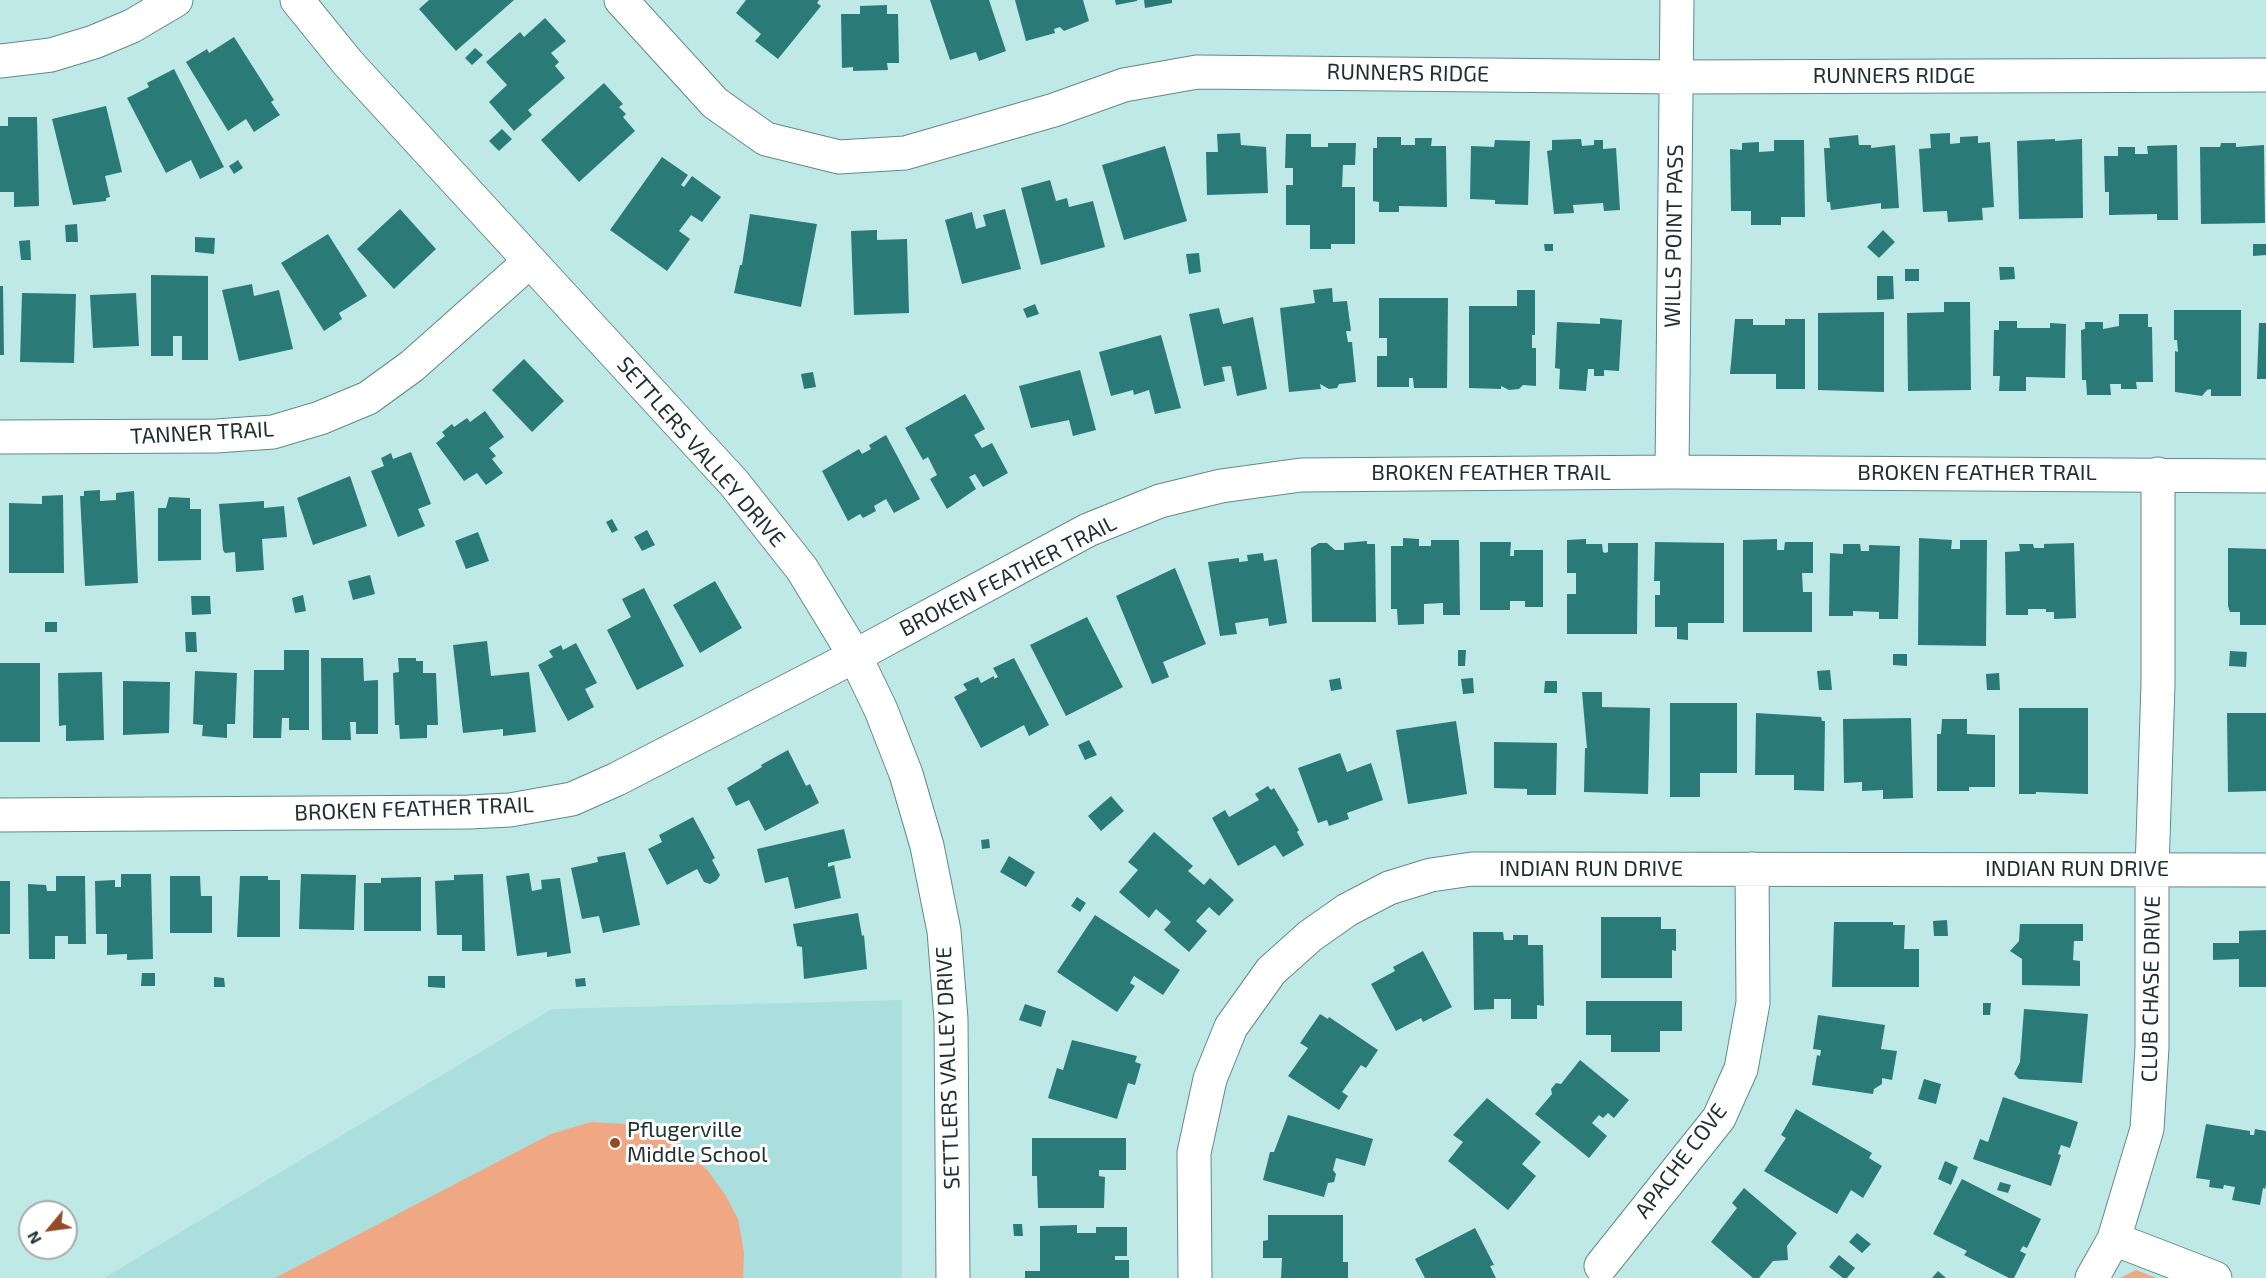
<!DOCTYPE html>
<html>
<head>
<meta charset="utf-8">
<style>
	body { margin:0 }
	#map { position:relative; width:2266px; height:1278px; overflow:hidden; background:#bee9e7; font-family:"Exo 2",sans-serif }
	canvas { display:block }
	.north { position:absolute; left:18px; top:1200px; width:60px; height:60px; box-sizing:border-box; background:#fff; border:2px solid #a6adac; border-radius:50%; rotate:241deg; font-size:16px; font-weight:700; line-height:24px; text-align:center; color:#203130 }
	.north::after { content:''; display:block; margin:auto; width:21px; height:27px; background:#924c25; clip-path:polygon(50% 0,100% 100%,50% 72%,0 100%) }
</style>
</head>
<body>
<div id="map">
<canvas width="2266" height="1278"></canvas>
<div class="north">N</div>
</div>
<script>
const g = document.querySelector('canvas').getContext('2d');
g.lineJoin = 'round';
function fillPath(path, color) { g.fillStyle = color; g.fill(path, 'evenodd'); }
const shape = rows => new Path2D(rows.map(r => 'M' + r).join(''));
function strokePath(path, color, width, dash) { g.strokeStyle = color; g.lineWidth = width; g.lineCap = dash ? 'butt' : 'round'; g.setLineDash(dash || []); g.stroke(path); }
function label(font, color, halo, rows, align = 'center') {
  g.font = font + ' "Exo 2",sans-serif'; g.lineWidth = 6; g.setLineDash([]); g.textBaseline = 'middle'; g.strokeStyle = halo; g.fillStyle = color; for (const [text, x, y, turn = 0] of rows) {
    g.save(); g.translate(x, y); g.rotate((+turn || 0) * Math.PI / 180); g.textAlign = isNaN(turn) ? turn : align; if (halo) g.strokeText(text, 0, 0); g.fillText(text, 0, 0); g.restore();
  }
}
const built = shape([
	[902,1000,902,1278,104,1278,552,1009]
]);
const green = shape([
	[591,1122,641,1125,681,1145,708,1171,726,1196,738,1219,744,1253,743,1278,275,1278,551,1134],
	[2136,1270,2149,1275,2157,1278,2120,1278]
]);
const building = shape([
	[429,0,514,0,456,51,419,9],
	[746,0,819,0,817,3,821,6,778,59,755,41,761,34,736,13],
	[930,0,989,0,1006,51,979,61,976,52,950,60],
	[1015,0,1083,0,1089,21,1064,31,1060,27,1054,29,1055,33,1026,41],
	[1115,0,1137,0,1137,1,1116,5],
	[1144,0,1172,0,1172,3,1145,8],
	[887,5,887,14,898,14,899,63,887,63,888,70,853,71,853,67,842,68,841,14,860,14,860,6],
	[545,18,566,41,551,53,559,62,555,66,565,78,528,110,532,115,514,131,489,102,507,85,486,62,520,32,524,37],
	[234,37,274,100,271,102,280,115,254,132,246,119,228,131,186,62,207,49,209,53],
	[475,48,483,55,472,65,465,58],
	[174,69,224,167,200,179,191,160,166,173,127,98,149,87,147,83],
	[604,83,623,104,619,107,626,114,623,117,635,131,579,182,541,140],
	[106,106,122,172,105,176,110,197,106,198,106,201,73,205,52,119],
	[8,117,37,117,39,206,14,207,14,192,0,192,0,126,8,126],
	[502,129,512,139,499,151,489,141],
	[1240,133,1241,145,1266,147,1268,193,1207,195,1206,152,1218,152,1217,134],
	[1950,133,1950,144,1960,143,1960,137,1978,136,1978,143,1990,142,1994,207,1982,208,1983,220,1948,222,1947,211,1923,212,1919,149,1931,148,1930,134],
	[1286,134,1311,134,1311,147,1328,147,1328,143,1356,143,1355,165,1343,165,1342,187,1355,187,1355,244,1331,244,1331,249,1310,249,1310,225,1286,225,1286,185,1293,185,1293,168,1285,168],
	[1858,135,1859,145,1871,145,1871,148,1895,145,1899,208,1881,209,1881,203,1831,210,1830,202,1827,202,1824,148,1830,148,1829,138],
	[1377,137,1401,137,1401,145,1415,145,1415,138,1432,138,1431,146,1446,146,1447,207,1399,206,1399,212,1379,212,1379,202,1373,201,1373,148,1377,148],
	[1581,139,1582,146,1594,145,1594,140,1603,140,1603,149,1616,148,1620,210,1604,211,1603,203,1573,205,1574,213,1554,214,1547,151,1552,150,1552,140],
	[2055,139,2055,141,2082,139,2083,218,2019,219,2017,141],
	[1495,140,1530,141,1528,205,1495,204,1495,200,1470,199,1471,146,1494,147],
	[1774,140,1804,140,1805,217,1781,217,1781,225,1751,225,1751,211,1731,211,1730,149,1742,150,1742,143,1759,142,1759,152,1774,151],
	[2221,143,2236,143,2236,147,2264,145,2265,223,2201,224,2200,147,2220,147],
	[2177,145,2178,220,2157,220,2157,214,2109,215,2109,192,2105,192,2104,156,2118,156,2118,147,2135,147,2135,154,2148,154,2147,146],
	[1165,146,1187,221,1124,240,1102,165],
	[662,157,688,175,681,185,684,187,692,176,721,197,702,222,691,215,679,231,690,239,667,271,610,230],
	[238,160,243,168,234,174,229,166],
	[1050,180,1056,201,1067,198,1069,207,1093,201,1105,247,1041,265,1021,188],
	[400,209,436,249,394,289,357,249],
	[1005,209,1021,269,962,284,945,220,972,212,976,229,986,226,983,215],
	[750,214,817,224,801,307,734,293,740,265,742,265],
	[77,224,78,242,66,242,65,225],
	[877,230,877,240,907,239,909,313,854,315,851,231],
	[1883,230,1895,242,1879,258,1867,247],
	[328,234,367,296,339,313,342,319,324,331,281,263],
	[195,237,215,238,214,254,195,252],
	[30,240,31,260,21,260,19,241],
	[1544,244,1553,244,1553,251,1545,251],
	[2253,244,2266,244,2266,255,2253,256],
	[1199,253,1201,272,1189,274,1186,254],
	[1999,267,2014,267,2015,279,2000,280],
	[1905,269,1919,269,1919,281,1905,281],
	[151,275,208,276,208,360,182,360,182,336,173,336,173,356,151,356],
	[1877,276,1893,276,1894,299,1877,300],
	[252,284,254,296,279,290,293,349,239,361,222,290],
	[0,286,3,286,4,355,0,355],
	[1332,288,1333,302,1347,301,1351,331,1346,331,1348,342,1352,342,1356,382,1339,384,1337,388,1329,389,1320,384,1321,389,1289,392,1280,308,1315,303,1313,290],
	[1517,290,1535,290,1535,335,1532,335,1532,348,1536,348,1536,386,1523,385,1519,389,1509,390,1501,386,1501,389,1469,388,1469,306,1517,306],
	[22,293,76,294,74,363,20,362],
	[136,293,139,346,93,348,90,295],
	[1379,298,1448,298,1447,388,1414,388,1413,378,1409,378,1409,387,1377,387,1377,356,1387,356,1387,338,1379,338],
	[1944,302,1970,302,1971,390,1908,391,1907,313,1944,312],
	[1035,304,1039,314,1027,318,1023,309],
	[1219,308,1223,324,1253,317,1267,389,1237,396,1231,366,1222,367,1225,381,1204,386,1189,314],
	[2174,310,2241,310,2241,396,2211,396,2211,389,2207,390,2202,396,2175,392,2175,351,2178,352,2177,340,2174,340],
	[1884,312,1884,392,1818,390,1818,313],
	[2119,314,2148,314,2148,327,2152,327,2153,382,2136,382,2137,389,2121,389,2121,384,2110,384,2111,395,2087,395,2086,380,2082,380,2081,330,2085,329,2085,322,2103,322,2103,329,2119,326],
	[1600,318,1622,320,1619,371,1604,370,1604,376,1594,376,1594,369,1588,369,1586,391,1559,389,1560,369,1555,368,1557,322,1600,324],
	[1735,319,1753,319,1753,325,1785,325,1785,319,1805,319,1805,389,1776,389,1776,374,1730,374],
	[1999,321,2017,321,2017,328,2050,328,2050,323,2066,324,2065,378,2026,377,2026,391,1999,391,2000,376,1993,376,1994,330,1999,330],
	[2259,323,2266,323,2266,379,2257,379],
	[1161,335,1181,408,1155,414,1149,390,1134,395,1133,390,1111,396,1099,352],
	[524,359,564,401,532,432,492,390],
	[1080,370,1096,430,1073,436,1069,420,1031,428,1019,386],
	[813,372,816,387,804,389,801,374],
	[965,394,985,429,974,435,982,448,992,443,1008,473,983,487,975,474,969,477,976,489,947,509,930,479,937,475,928,457,923,460,905,428],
	[485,411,504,437,489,448,496,456,492,459,503,473,486,485,477,473,464,481,436,443,445,436,442,432,452,424,454,427,467,418,470,422],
	[886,435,920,499,894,513,886,499,874,506,876,511,863,518,860,514,848,521,822,471,859,449,862,454,871,449,869,445],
	[411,452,431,504,418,509,425,526,398,537,371,471,384,466,381,458,391,453,393,459],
	[350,476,367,526,313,545,297,498],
	[100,490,100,501,116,500,116,493,134,491,138,583,85,586,80,496,84,496,84,491],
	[63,495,64,573,9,573,9,503,42,504,42,496],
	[169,497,190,498,190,509,201,509,201,560,158,561,158,508,166,508],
	[264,501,264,508,284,506,287,537,262,539,264,570,236,572,235,552,225,553,223,550,219,504],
	[612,519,618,530,612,533,606,522],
	[647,530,655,545,642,551,634,537],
	[478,532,489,561,466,569,455,541],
	[1403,538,1419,539,1419,546,1431,546,1431,540,1459,540,1460,615,1443,615,1443,603,1424,604,1424,624,1398,625,1397,609,1391,609,1391,546,1403,546],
	[1919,538,1952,540,1951,549,1960,549,1960,540,1987,540,1986,646,1918,645],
	[1586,539,1586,544,1602,544,1603,552,1605,553,1608,552,1608,543,1638,543,1637,634,1567,634,1567,594,1576,594,1576,573,1567,573,1567,540],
	[1777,539,1777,550,1784,550,1785,542,1813,542,1813,573,1802,573,1803,592,1812,592,1812,632,1743,632,1743,540],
	[1367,541,1367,544,1375,544,1376,622,1312,622,1311,548,1319,543,1327,543,1335,550,1344,550,1344,543],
	[1480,542,1511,542,1510,556,1514,556,1514,550,1543,550,1543,607,1525,607,1525,601,1510,601,1510,610,1480,610],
	[1655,542,1724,543,1724,623,1688,623,1688,640,1677,639,1677,627,1655,627,1655,595,1660,595,1660,581,1654,581],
	[2074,543,2076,618,2054,619,2054,612,2046,612,2046,609,2028,609,2028,615,2006,615,2005,552,2020,551,2019,544,2033,544,2034,548,2044,548,2044,544],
	[1843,544,1860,544,1861,551,1869,551,1869,545,1900,546,1898,619,1879,619,1879,612,1853,611,1853,616,1829,616,1830,553,1843,554],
	[2228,548,2266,549,2266,625,2240,625,2240,612,2230,612,2228,606],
	[1263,553,1264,561,1277,559,1287,623,1269,626,1268,618,1235,623,1237,634,1220,636,1208,562,1239,558,1239,562,1248,561,1247,555],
	[1175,568,1206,644,1163,662,1169,677,1152,684,1116,596],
	[370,575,375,594,353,600,348,581],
	[715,581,742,628,700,653,673,605],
	[644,588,684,666,637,690,607,630,631,617,622,599],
	[303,595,306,611,295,613,292,598],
	[191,596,210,596,211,614,192,615],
	[1087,617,1123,687,1066,716,1030,645],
	[45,622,57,622,57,632,45,632],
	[185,632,196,632,197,652,186,652],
	[487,641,491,676,529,672,536,732,503,736,503,729,463,733,453,645],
	[576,643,597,683,585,689,594,707,568,721,538,665,553,657,549,651,561,645,563,650],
	[284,650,309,650,309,730,289,730,289,718,282,718,281,738,253,738,254,670,284,670],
	[1458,650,1466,650,1465,666,1458,666],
	[2230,651,2247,652,2246,667,2229,666],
	[1893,654,1907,654,1907,666,1893,665],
	[321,658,363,658,364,681,378,680,378,734,356,734,356,722,350,722,351,740,322,740],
	[398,658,416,658,416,661,423,661,423,673,436,673,438,725,427,725,427,738,400,739,399,725,395,725,393,673,399,672],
	[1014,658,1049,725,1029,736,1024,725,981,748,954,697,967,690,963,684,978,677,981,683,994,676,994,679,998,677,993,668],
	[0,663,40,663,40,742,0,742],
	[1830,670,1832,690,1819,690,1817,671],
	[195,671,237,673,235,724,227,724,227,738,202,736,203,725,193,724],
	[102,672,104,740,66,741,66,725,59,726,58,673],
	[1999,673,2000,690,1987,690,1986,674],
	[1340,678,1342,689,1331,691,1329,680],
	[1473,678,1474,693,1463,694,1461,679],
	[123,681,170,682,169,733,123,735],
	[1545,681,1557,681,1557,693,1544,693],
	[1582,692,1602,692,1602,707,1650,708,1648,794,1584,792,1585,748,1587,748],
	[1670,703,1737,703,1737,773,1700,773,1700,797,1670,797],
	[2019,708,2088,708,2088,794,2036,792,2036,794,2019,794],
	[1756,713,1821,717,1822,721,1825,721,1824,791,1794,790,1794,775,1755,775],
	[2227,713,2266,713,2266,791,2228,792],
	[1911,718,1913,798,1883,799,1883,790,1862,791,1862,782,1844,783,1843,719],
	[1942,719,1967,719,1967,734,1995,735,1995,787,1969,787,1969,791,1937,791,1937,734,1941,734],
	[1456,721,1467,794,1408,804,1396,730],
	[1089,740,1097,755,1085,760,1078,745],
	[1494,742,1557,743,1556,795,1527,795,1527,789,1494,788],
	[788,750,806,786,810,784,819,803,765,831,749,800,736,806,727,788,762,767,761,765],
	[1340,753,1347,772,1371,763,1383,800,1347,813,1349,819,1329,826,1327,820,1318,823,1298,768],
	[1268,786,1271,790,1274,788,1299,830,1297,832,1304,845,1283,857,1275,845,1238,866,1212,818,1225,810,1229,817,1259,800,1255,794],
	[1111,796,1124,811,1101,831,1088,816],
	[693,817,715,858,712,860,720,875,717,880,710,884,704,882,697,869,667,885,648,849,662,842,659,835],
	[844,829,851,858,828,863,828,867,834,865,841,898,795,909,788,877,765,883,757,849],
	[1154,832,1193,866,1188,871,1204,885,1210,878,1234,900,1219,916,1209,907,1196,921,1207,931,1189,952,1164,930,1171,922,1156,909,1149,918,1119,892,1138,870,1128,862],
	[989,839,990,848,982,849,981,840],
	[625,852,640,925,603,933,599,916,582,919,571,868,598,862,597,857],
	[1009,856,1035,872,1026,887,1000,872],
	[529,873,532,891,542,889,541,880,560,878,571,953,547,957,547,952,517,956,506,876],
	[121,874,151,874,153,959,127,960,127,954,107,955,107,934,96,934,95,881,115,880,115,887,121,887],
	[301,874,356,875,354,930,299,929],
	[483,874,485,951,462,951,462,935,437,935,435,881,454,880,454,875],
	[56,876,85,876,86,944,68,944,68,936,55,936,55,959,29,959,28,884,46,885,47,891,56,891],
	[170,876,200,876,201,896,212,896,212,933,170,933],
	[240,876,268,876,268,880,280,880,280,937,237,937],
	[421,877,421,931,364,931,364,883,381,883,381,878],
	[0,881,10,881,10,934,0,934],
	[1077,897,1086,903,1080,912,1071,906],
	[858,913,862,936,864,935,867,969,804,979,802,947,797,946,793,924],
	[1095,915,1180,970,1163,995,1134,976,1130,983,1135,986,1117,1012,1057,972],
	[1601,917,1661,917,1661,929,1676,929,1676,951,1672,950,1672,978,1601,978],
	[1947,920,1948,936,1934,936,1933,921],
	[1834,922,1893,922,1893,925,1905,925,1904,949,1919,949,1919,987,1832,987],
	[2020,924,2083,924,2083,941,2074,941,2073,960,2080,961,2080,986,2022,985,2022,959,2010,951,2019,941],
	[2266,930,2266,987,2239,987,2239,959,2213,960,2213,943,2239,943,2239,931],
	[1473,932,1503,932,1504,940,1513,940,1513,935,1528,935,1528,945,1543,945,1544,1006,1537,1005,1537,1019,1511,1019,1511,999,1494,999,1494,1009,1474,1010],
	[1423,951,1452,1007,1423,1022,1421,1018,1396,1031,1371,984,1395,971,1393,967],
	[142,973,155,973,155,986,141,986],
	[428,976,445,976,445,988,428,987],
	[214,977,224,978,225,987,214,987],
	[585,978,586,986,576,987,575,979],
	[1586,1001,1682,1001,1682,1031,1660,1031,1660,1052,1611,1052,1611,1035,1586,1035],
	[1983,1003,1991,1003,1990,1015,1983,1015],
	[1025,1004,1046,1011,1041,1027,1019,1020],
	[2024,1009,2088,1014,2082,1083,2019,1079,2014,1074,2020,1062],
	[1320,1014,1328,1019,1329,1017,1378,1050,1366,1068,1361,1065,1342,1092,1348,1096,1339,1110,1288,1076,1308,1048,1300,1043],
	[1818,1015,1885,1025,1881,1049,1897,1051,1892,1080,1882,1078,1882,1084,1874,1089,1873,1094,1812,1085,1817,1055,1820,1056,1821,1050,1813,1049],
	[1072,1040,1137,1056,1135,1062,1141,1064,1135,1085,1128,1083,1117,1119,1048,1098,1057,1068,1063,1070],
	[1580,1060,1629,1100,1614,1118,1608,1113,1603,1118,1599,1115,1592,1123,1607,1136,1589,1158,1535,1114,1552,1094,1551,1089,1556,1083,1561,1084],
	[1924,1079,1941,1084,1936,1104,1918,1099],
	[2003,1097,2078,1122,2070,1148,2061,1145,2058,1154,2061,1155,2051,1186,1973,1159,1980,1139,1988,1142],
	[1487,1098,1541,1142,1522,1164,1536,1176,1508,1210,1448,1161,1463,1142,1453,1135],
	[1796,1109,1872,1153,1869,1158,1882,1166,1863,1198,1851,1190,1837,1214,1764,1171,1786,1138,1781,1135],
	[1288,1115,1373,1139,1365,1166,1336,1158,1333,1170,1336,1174,1334,1182,1328,1183,1324,1197,1263,1180,1270,1152,1274,1152],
	[2206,1124,2250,1131,2250,1135,2254,1135,2255,1129,2266,1131,2266,1185,2265,1189,2263,1188,2260,1205,2232,1200,2235,1187,2224,1185,2223,1189,2209,1187,2210,1180,2196,1178],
	[1032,1138,1126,1138,1126,1170,1099,1170,1099,1176,1105,1177,1104,1208,1038,1208,1037,1176,1032,1176],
	[1945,1161,1958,1167,1951,1185,1938,1179],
	[1962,1179,2041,1219,2027,1248,2023,1246,2020,1251,2026,1254,2014,1278,2009,1278,1964,1255,1967,1251,1933,1234],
	[2000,1182,2011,1185,2008,1193,1997,1190],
	[1744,1188,1797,1233,1787,1246,1788,1260,1773,1261,1759,1278,1753,1278,1711,1242,1737,1208,1732,1203],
	[1268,1215,1343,1215,1343,1262,1348,1262,1348,1278,1281,1278,1282,1258,1263,1258,1263,1241,1268,1240],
	[1013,1224,1022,1224,1023,1236,1014,1236],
	[1077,1225,1077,1233,1096,1233,1096,1227,1127,1227,1127,1256,1115,1256,1115,1260,1129,1260,1129,1278,1025,1278,1025,1271,1040,1271,1040,1226],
	[1475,1228,1494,1265,1490,1266,1496,1278,1425,1278,1415,1259],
	[1857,1233,1871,1244,1862,1253,1849,1242],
	[1839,1255,1855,1268,1847,1278,1843,1278,1829,1267],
	[1938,1271,1946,1278,1932,1278]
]);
const street = shape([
	[621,0,715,103,766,139,839,157,905,153,1054,110,1124,85,1197,72,1676,77,2266,75],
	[0,61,51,55,94,42,132,26,176,0],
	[0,437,216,436,273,432,320,418,368,398,412,366,529,262],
	[1672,472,1677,0],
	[0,815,469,812,510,810,572,799,617,779,855,656,1088,530,1160,501,1221,486,1301,475,1672,472,2266,476],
	[2114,1239,2215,1278],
	[1601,1266,1719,1118,1741,1069,1753,1003,1752,869],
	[1195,1278,1194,1153,1210,1079,1231,1027,1271,971,1310,936,1347,910,1389,888,1431,875,1472,869,2266,870],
	[2092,1278,2114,1239,2147,1129,2152,1047,2152,870,2158,684,2158,474]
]);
const secondary = shape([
	[297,0,348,63,734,483,802,569,855,656,881,710,906,774,927,846,944,931,951,1019,953,1278]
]);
const markers = [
	[615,1143,6,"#924c25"]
];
const streetNames = [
	["RUNNERS RIDGE",1408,73,1],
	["RUNNERS RIDGE",1894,76],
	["WILLS POINT PASS",1674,236,-89],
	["TANNER TRAIL",202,433,-3],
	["SETTLERS VALLEY DRIVE",701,452,49],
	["BROKEN FEATHER TRAIL",1491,473],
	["BROKEN FEATHER TRAIL",1977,473],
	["BROKEN FEATHER TRAIL",1008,576,-27],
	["BROKEN FEATHER TRAIL",414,809,-2],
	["INDIAN RUN DRIVE",1591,869],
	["INDIAN RUN DRIVE",2077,869],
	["CLUB CHASE DRIVE",2151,989,-89],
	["SETTLERS VALLEY DRIVE",948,1068,-92],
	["APACHE COVE",1681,1161,-53]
];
const poiNames = [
	["Pflugerville",627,1130],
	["Middle School",627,1155]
];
fillPath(built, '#abdfdd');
fillPath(green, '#f0a783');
fillPath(building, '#2a7a78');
strokePath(street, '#628a89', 35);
strokePath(secondary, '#628a89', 35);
strokePath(street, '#fff', 33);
strokePath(secondary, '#fff', 33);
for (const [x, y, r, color] of markers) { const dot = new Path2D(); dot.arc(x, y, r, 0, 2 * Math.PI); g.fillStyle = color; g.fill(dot); strokePath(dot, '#fff', 2); }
label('22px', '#203130', '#fff', streetNames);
label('22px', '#203130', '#fff', poiNames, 'left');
</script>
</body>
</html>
